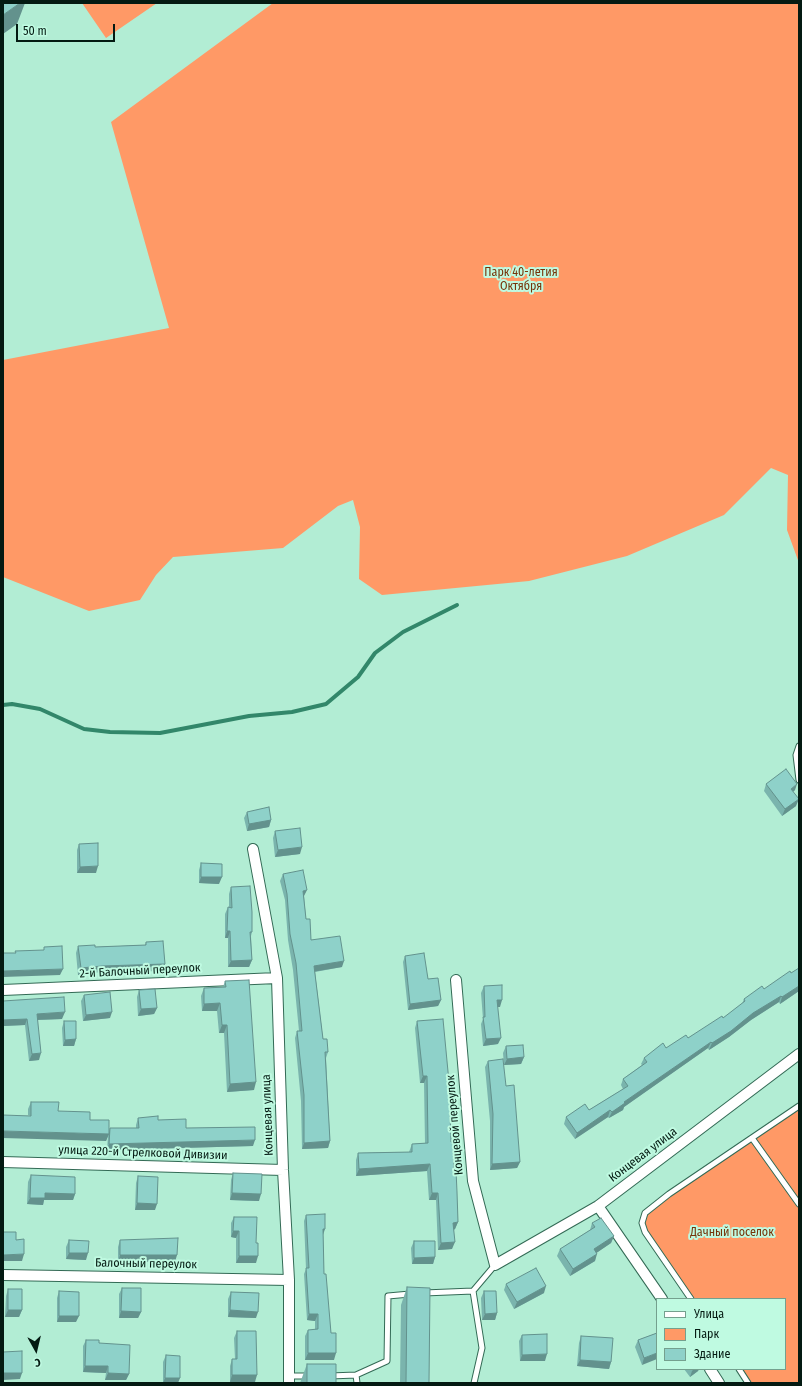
<!DOCTYPE html>
<html>
<head>
<meta charset="utf-8">
<style>
	body { margin:0 }
	#map { position:relative; width:802px; height:1386px; overflow:hidden; background:#b2edd4; font-family:"Fira Sans Condensed",sans-serif }
	canvas { display:block }
	.frame { position:absolute; inset:0; border:4px solid #041a12; pointer-events:none }
	.legend { position:absolute; left:656px; top:1298px; width:130px; height:72px; box-sizing:border-box; background:#bffae1; border:1px solid #74a08e; margin:0; padding:5px 7px; list-style:none; font-size:12px; color:#041a12 }
	.legend li { display:flex; align-items:center; gap:8px; height:20px }
	.legend b { width:20px; border:1px solid #74a08e }
	.north { position:absolute; left:16px; top:1330px; width:40px; height:40px; -webkit-text-stroke:3px #bffae1; paint-order:stroke; rotate:172deg; font-size:11px; font-weight:700; line-height:16px; text-align:center; color:#041a12 }
	.north::after { content:''; display:block; margin:auto; width:14px; height:18px; background:#041a12; clip-path:polygon(50% 0,100% 100%,50% 72%,0 100%) }
	.scale { position:absolute; left:16px; top:24px; width:99px; height:18px; box-sizing:border-box; border:2px solid #041a12; border-top:0; padding-left:5px; font-size:12px; line-height:14px; white-space:nowrap; color:#041a12; -webkit-text-stroke:3px #bffae1; paint-order:stroke }
</style>
</head>
<body>
<div id="map">
<canvas width="802" height="1386"></canvas>
<div class="frame"></div>
<ul class="legend">
<li><b style="height:5px;background:#fff"></b>Улица</li>
<li><b style="height:11px;background:#f96"></b>Парк</li>
<li><b style="height:11px;background:#8ed1c9"></b>Здание</li>
</ul>
<div class="north">С</div>
<div class="scale">50 m</div>
</div>
<script>
const g = document.querySelector('canvas').getContext('2d');
g.lineJoin = 'round';
function fillPath(path, color) { g.fillStyle = color; g.fill(path, 'evenodd'); }
const shape = rows => new Path2D(rows.map(r => 'M' + r).join(''));
function strokePath(path, color, width, dash) { g.strokeStyle = color; g.lineWidth = width; g.lineCap = dash ? 'butt' : 'round'; g.setLineDash(dash || []); g.stroke(path); }
function label(font, color, halo, rows, align = 'center') {
  g.font = font + ' "Fira Sans Condensed",sans-serif'; g.lineWidth = 4; g.setLineDash([]); g.textBaseline = 'middle'; g.strokeStyle = halo; g.fillStyle = color; for (const [text, x, y, turn = 0] of rows) {
    g.save(); g.translate(x, y); g.rotate((+turn || 0) * Math.PI / 180); g.textAlign = isNaN(turn) ? turn : align; if (halo) g.strokeText(text, 0, 0); g.fillText(text, 0, 0); g.restore();
  }
}
const green = shape([
	[82,3,157,3,106,38],
	[273,3,799,3,799,563,787,530,788,475,771,468,724,515,627,556,529,581,382,595,359,579,360,527,353,500,338,506,283,548,173,557,156,575,140,600,89,611,3,577,3,360,169,328,111,122],
	[799,1106,799,1383,748,1383,739,1369,785,1369,785,1299,691,1299,642,1223,645,1213]
]);
const stream = shape([
	[3,705,12,704,40,709,84,729,110,732,160,733,249,716,292,712,326,704,358,677,375,653,403,632,457,605]
]);
const service = shape([
	[799,780,796,755,799,746],
	[752,1138,799,1204],
	[473,1291,482,1348,474,1383],
	[424,1293,473,1291,495,1265],
	[691,1299,645,1232,642,1223,645,1213,669,1194,799,1106],
	[739,1369,748,1383],
	[356,1375,357,1383],
	[289,1376,308,1376],
	[330,1376,356,1375,387,1361,388,1296,410,1294]
]);
const minor = shape([
	[253,849,277,978,283,1170,289,1280,289,1383],
	[456,980,473,1181,495,1265,598,1206,799,1054],
	[3,990,277,978],
	[3,1162,283,1170],
	[598,1206,662,1299],
	[3,1275,289,1280],
	[710,1369,719,1383]
]);
const wall = shape([
	[766,784,795,790,793,792,796,806,782,816,764,791],
	[247,812,271,820,269,827,247,831,244,818],
	[275,831,300,854,275,857,273,838],
	[79,844,96,873,77,873,77,850],
	[201,863,219,884,199,883,199,870],
	[283,874,304,896,306,919,311,940,342,967,315,972,323,1039,328,1052,326,1058,330,1141,328,1148,302,1149,301,1101,295,1038,297,1031,299,1031,293,970,288,940,285,900,280,881],
	[231,887,252,932,251,936,252,960,249,967,228,967,228,938,225,938,225,914,228,907,229,908,229,894],
	[146,942,162,971,100,972,78,975,76,953,78,946,95,947,145,945],
	[405,956,428,979,441,1000,438,1006,408,1010,403,962],
	[799,968,799,991,780,1004,779,1002,751,1020,729,1037,709,1050,708,1048,624,1107,623,1110,609,1118,608,1117,575,1139,564,1124,566,1117,589,1110,623,1089,621,1085,623,1079,642,1065,641,1064,644,1058,688,1038,723,1018,742,1004,744,999,764,989,791,973],
	[225,981,254,1090,227,1092,224,1033,219,1033,217,1011,202,1011,201,996,204,988,223,987],
	[484,986,500,1007,497,1007,498,1044,483,1046,481,1024,483,1019,481,993],
	[139,990,157,1008,154,1014,138,1016,137,997],
	[84,995,110,1018,83,1021,81,1001],
	[3,1001,62,1019,37,1020,39,1060,29,1061,25,1025,3,1026],
	[64,1021,76,1039,74,1046,63,1046,62,1028],
	[417,1021,454,1170,458,1222,455,1229,454,1230,452,1249,438,1250,436,1200,429,1200,427,1171,356,1176,356,1160,358,1153,409,1152,412,1144,425,1143,424,1083,420,1083,415,1028],
	[506,1046,524,1057,521,1064,504,1065,503,1053],
	[488,1061,506,1086,520,1162,517,1168,490,1170,490,1121,485,1067],
	[31,1102,58,1111,90,1120,109,1132,110,1128,136,1128,136,1125,138,1118,158,1120,186,1128,253,1146,107,1150,108,1136,106,1141,28,1115,28,1109],
	[233,1173,259,1201,230,1200,231,1180],
	[31,1175,75,1194,73,1200,44,1200,43,1205,27,1204,28,1182],
	[138,1176,155,1210,135,1210,136,1183],
	[306,1215,323,1235,324,1274,334,1360,305,1360,305,1336,308,1330,315,1330,315,1321,307,1320,304,1274,306,1269,304,1221],
	[234,1217,256,1263,236,1263,236,1238,231,1237,231,1223],
	[592,1223,614,1236,611,1243,596,1253,595,1261,570,1276,557,1256,560,1249,590,1230],
	[69,1240,86,1260,66,1259,66,1247],
	[120,1240,175,1262,118,1262,118,1247],
	[414,1241,435,1257,433,1264,412,1264,411,1248],
	[506,1284,544,1293,514,1309,504,1290],
	[407,1287,429,1383,400,1383,401,1305],
	[122,1288,141,1312,138,1318,119,1318,119,1294],
	[8,1289,22,1310,19,1317,5,1317,6,1296],
	[59,1291,76,1322,57,1322,57,1298],
	[484,1291,497,1313,495,1320,482,1320,481,1298],
	[231,1292,256,1318,228,1317,228,1299],
	[237,1331,255,1382,230,1382,230,1366,232,1359,235,1359,234,1338],
	[657,1333,642,1365,635,1347,638,1340],
	[522,1335,545,1361,520,1361,519,1341],
	[581,1336,611,1362,609,1369,577,1366,579,1343],
	[86,1340,99,1343,129,1374,126,1380,105,1380,106,1373,83,1372,83,1346],
	[166,1355,178,1383,163,1383,163,1362],
	[307,1364,336,1383,300,1383],
	[684,1369,699,1369,698,1371,690,1377]
]);
const shadedWall = shape([
	[20,3,25,3,17,24,3,34,3,15],
	[797,784,795,790,789,795,791,789],
	[799,799,796,806,782,816,785,809],
	[271,820,269,827,247,831,249,824],
	[302,847,300,854,275,857,278,850],
	[98,866,96,873,77,873,80,867],
	[201,877,222,877,219,884,199,883],
	[307,890,304,896,301,897,303,891],
	[227,931,230,931,228,938,225,938],
	[252,960,249,967,228,967,231,961],
	[344,961,342,967,312,972,314,966],
	[165,964,162,971,100,972,78,975,81,968,102,966],
	[63,969,60,975,3,977,3,971],
	[799,986,799,991,780,1004,782,997],
	[781,996,779,1002,751,1020,729,1037,709,1050,712,1043,753,1013],
	[441,1000,438,1006,408,1010,410,1004],
	[497,1000,502,1000,500,1007,494,1007],
	[220,1003,217,1011,202,1011,204,1004],
	[157,1008,154,1014,138,1016,141,1009],
	[65,1012,62,1019,34,1020,37,1014],
	[112,1012,110,1018,83,1021,86,1015],
	[27,1019,25,1025,3,1026,3,1020],
	[222,1025,227,1025,224,1033,219,1033],
	[501,1038,498,1044,483,1046,486,1039],
	[76,1039,74,1046,63,1046,65,1040],
	[711,1042,708,1048,624,1107,623,1110,609,1118,612,1112,624,1102],
	[41,1053,39,1060,29,1061,32,1054],
	[524,1057,521,1064,504,1065,507,1059],
	[423,1076,427,1076,424,1083,420,1083],
	[256,1082,254,1090,227,1092,230,1084],
	[610,1110,608,1117,575,1139,577,1133],
	[3,1131,109,1134,106,1141,3,1138],
	[255,1140,253,1146,107,1150,109,1144],
	[330,1141,328,1148,302,1149,304,1143],
	[520,1162,517,1168,490,1170,492,1164],
	[430,1164,427,1171,356,1176,359,1169],
	[45,1193,75,1194,73,1200,44,1200,43,1205,27,1204,30,1198],
	[232,1193,261,1194,259,1201,230,1200],
	[432,1193,438,1193,436,1200,429,1200],
	[137,1203,157,1204,155,1210,135,1210],
	[458,1222,455,1229,451,1230,453,1223],
	[323,1229,325,1229,323,1235],
	[233,1231,239,1231,236,1238,231,1237],
	[614,1236,611,1243,592,1256,594,1249],
	[455,1242,452,1249,438,1250,441,1243],
	[69,1253,88,1253,86,1260,66,1259],
	[24,1254,22,1261,3,1261,3,1255],
	[597,1254,595,1261,570,1276,573,1269],
	[120,1255,177,1255,175,1262,118,1262],
	[239,1256,258,1256,256,1263,236,1263],
	[435,1257,433,1264,412,1264,414,1258],
	[546,1286,544,1293,514,1309,517,1302],
	[8,1310,22,1310,19,1317,5,1317],
	[230,1310,258,1312,256,1318,228,1317],
	[121,1311,141,1312,138,1318,119,1318],
	[497,1313,495,1320,482,1320,485,1314],
	[309,1314,318,1314,315,1321,307,1320],
	[59,1316,79,1316,76,1322,57,1322],
	[308,1353,336,1353,334,1360,305,1360],
	[657,1353,657,1359,642,1365,644,1358],
	[547,1354,545,1361,520,1361,522,1355],
	[580,1360,611,1362,609,1369,577,1366],
	[85,1366,108,1366,106,1373,83,1372],
	[694,1369,699,1369,698,1371,690,1377,692,1371],
	[3,1373,22,1373,20,1379,3,1380],
	[108,1373,129,1374,126,1380,105,1380],
	[232,1375,257,1375,255,1382,230,1382],
	[165,1378,180,1378,178,1383,163,1383]
]);
const building = shape([
	[3,3,20,3,3,15,3,3],
	[786,769,797,784,791,789,799,799,785,809,766,784,786,769],
	[269,807,271,820,249,824,247,812,269,807],
	[300,828,302,847,278,850,275,831,300,828],
	[98,843,98,866,80,867,79,844,98,843],
	[201,863,222,864,222,877,201,877,201,863],
	[303,870,307,890,303,891,306,919,310,919,311,940,340,936,344,961,314,966,323,1039,327,1039,328,1052,325,1052,330,1141,304,1143,304,1095,297,1031,302,1031,296,963,290,934,287,894,283,874,303,870],
	[250,886,252,912,252,932,250,932,252,960,231,961,230,931,227,931,228,907,232,908,231,887,250,886],
	[163,941,165,964,102,966,81,968,78,946,95,945,95,947,146,945,146,942,163,941],
	[62,946,63,969,3,971,3,953,16,953,15,951,44,950,44,947,62,946],
	[424,953,428,979,438,978,441,1000,410,1004,405,956,424,953],
	[799,968,799,986,782,997,781,996,753,1013,731,1031,712,1043,711,1042,624,1102,625,1103,612,1112,610,1110,577,1133,566,1117,585,1104,589,1110,628,1086,623,1079,647,1062,644,1058,663,1043,666,1048,686,1035,688,1038,722,1016,723,1018,745,1001,744,999,762,986,764,989,790,971,791,973,799,968],
	[249,980,256,1082,230,1084,227,1025,222,1025,220,1003,204,1004,204,988,226,987,225,981,249,980],
	[502,985,502,1000,497,1000,501,1038,486,1039,483,1017,485,1017,484,986,502,985],
	[155,989,157,1008,141,1009,139,990,155,989],
	[110,992,112,1012,86,1015,84,995,110,992],
	[64,997,65,1012,37,1014,41,1053,32,1054,27,1019,3,1020,3,1001,64,997],
	[443,1019,449,1082,451,1142,453,1142,454,1170,456,1170,457,1192,458,1222,453,1223,455,1242,441,1243,438,1193,432,1193,430,1164,359,1169,358,1153,412,1152,412,1144,428,1143,427,1076,423,1076,417,1021,443,1019],
	[64,1021,76,1021,76,1039,65,1040,64,1021],
	[523,1045,524,1057,507,1059,506,1046,523,1045],
	[503,1059,506,1086,514,1085,520,1162,492,1164,493,1114,488,1061,503,1059],
	[31,1102,59,1102,58,1111,90,1112,90,1120,109,1120,109,1134,3,1131,3,1115,31,1116,31,1102],
	[158,1116,158,1120,186,1119,186,1128,255,1127,255,1140,109,1144,110,1128,139,1128,138,1118,158,1116],
	[233,1173,262,1174,261,1194,232,1193,233,1173],
	[31,1175,75,1177,75,1194,45,1193,45,1198,30,1198,31,1175],
	[138,1176,158,1177,157,1204,137,1203,138,1176],
	[325,1214,325,1229,323,1229,324,1274,326,1274,331,1333,336,1333,336,1353,308,1353,308,1330,318,1329,318,1314,309,1314,306,1268,309,1268,306,1215,325,1214],
	[234,1217,257,1217,256,1243,258,1243,258,1256,239,1256,239,1231,233,1231,234,1217],
	[601,1218,614,1236,594,1249,597,1254,573,1269,560,1249,595,1227,592,1223,601,1218],
	[3,1232,16,1232,16,1240,24,1239,24,1254,3,1255,3,1232],
	[178,1238,177,1255,120,1255,120,1240,178,1238],
	[69,1240,89,1241,88,1253,69,1253,69,1240],
	[414,1241,435,1241,435,1257,414,1258,414,1241],
	[536,1268,546,1286,517,1302,506,1284,536,1268],
	[407,1287,430,1288,429,1383,406,1383,407,1287],
	[122,1288,141,1288,141,1312,121,1311,122,1288],
	[8,1289,22,1289,22,1310,8,1310,8,1289],
	[59,1291,79,1292,79,1316,59,1316,59,1291],
	[484,1291,496,1291,497,1313,485,1314,484,1291],
	[231,1292,259,1293,258,1312,230,1310,231,1292],
	[237,1331,256,1331,257,1375,232,1375,232,1359,237,1359,237,1331],
	[657,1333,657,1353,644,1358,638,1340,657,1333],
	[547,1334,547,1354,522,1355,522,1335,547,1334],
	[581,1336,613,1338,611,1362,580,1360,581,1336],
	[86,1340,99,1340,99,1343,130,1345,129,1374,108,1373,108,1366,85,1366,86,1340],
	[22,1351,22,1373,3,1373,3,1352,22,1351],
	[166,1355,180,1356,180,1378,165,1378,166,1355],
	[307,1364,336,1364,336,1383,307,1383,307,1364]
]);
const parkNames = [
	["Парк 40-летия",521,273],
	["Октября",521,287],
	["Дачный поселок",732,1233]
];
const streetNames = [
	["2-й Балочный переулок",140,971,-3],
	["Концевая улица",268,1115,-92],
	["Концевой переулок",455,1125,-95],
	["улица 220-й Стрелковой Дивизии",143,1153,2],
	["Концевая улица",643,1155,-37],
	["Балочный переулок",146,1264,1]
];
fillPath(green, '#f96');
strokePath(stream, '#32876a', 4);
strokePath(service, '#336a55', 7);
strokePath(minor, '#336a55', 12);
strokePath(service, '#fff', 5);
strokePath(minor, '#fff', 10);
fillPath(wall, '#7ab4ad');
fillPath(shadedWall, '#63928d');
fillPath(building, '#8ed1c9');
strokePath(building, '#63928d', 1);
label('12px', '#763309', '#bffae1', parkNames);
label('12px', '#041a12', '#bffae1', streetNames);
</script>
</body>
</html>
